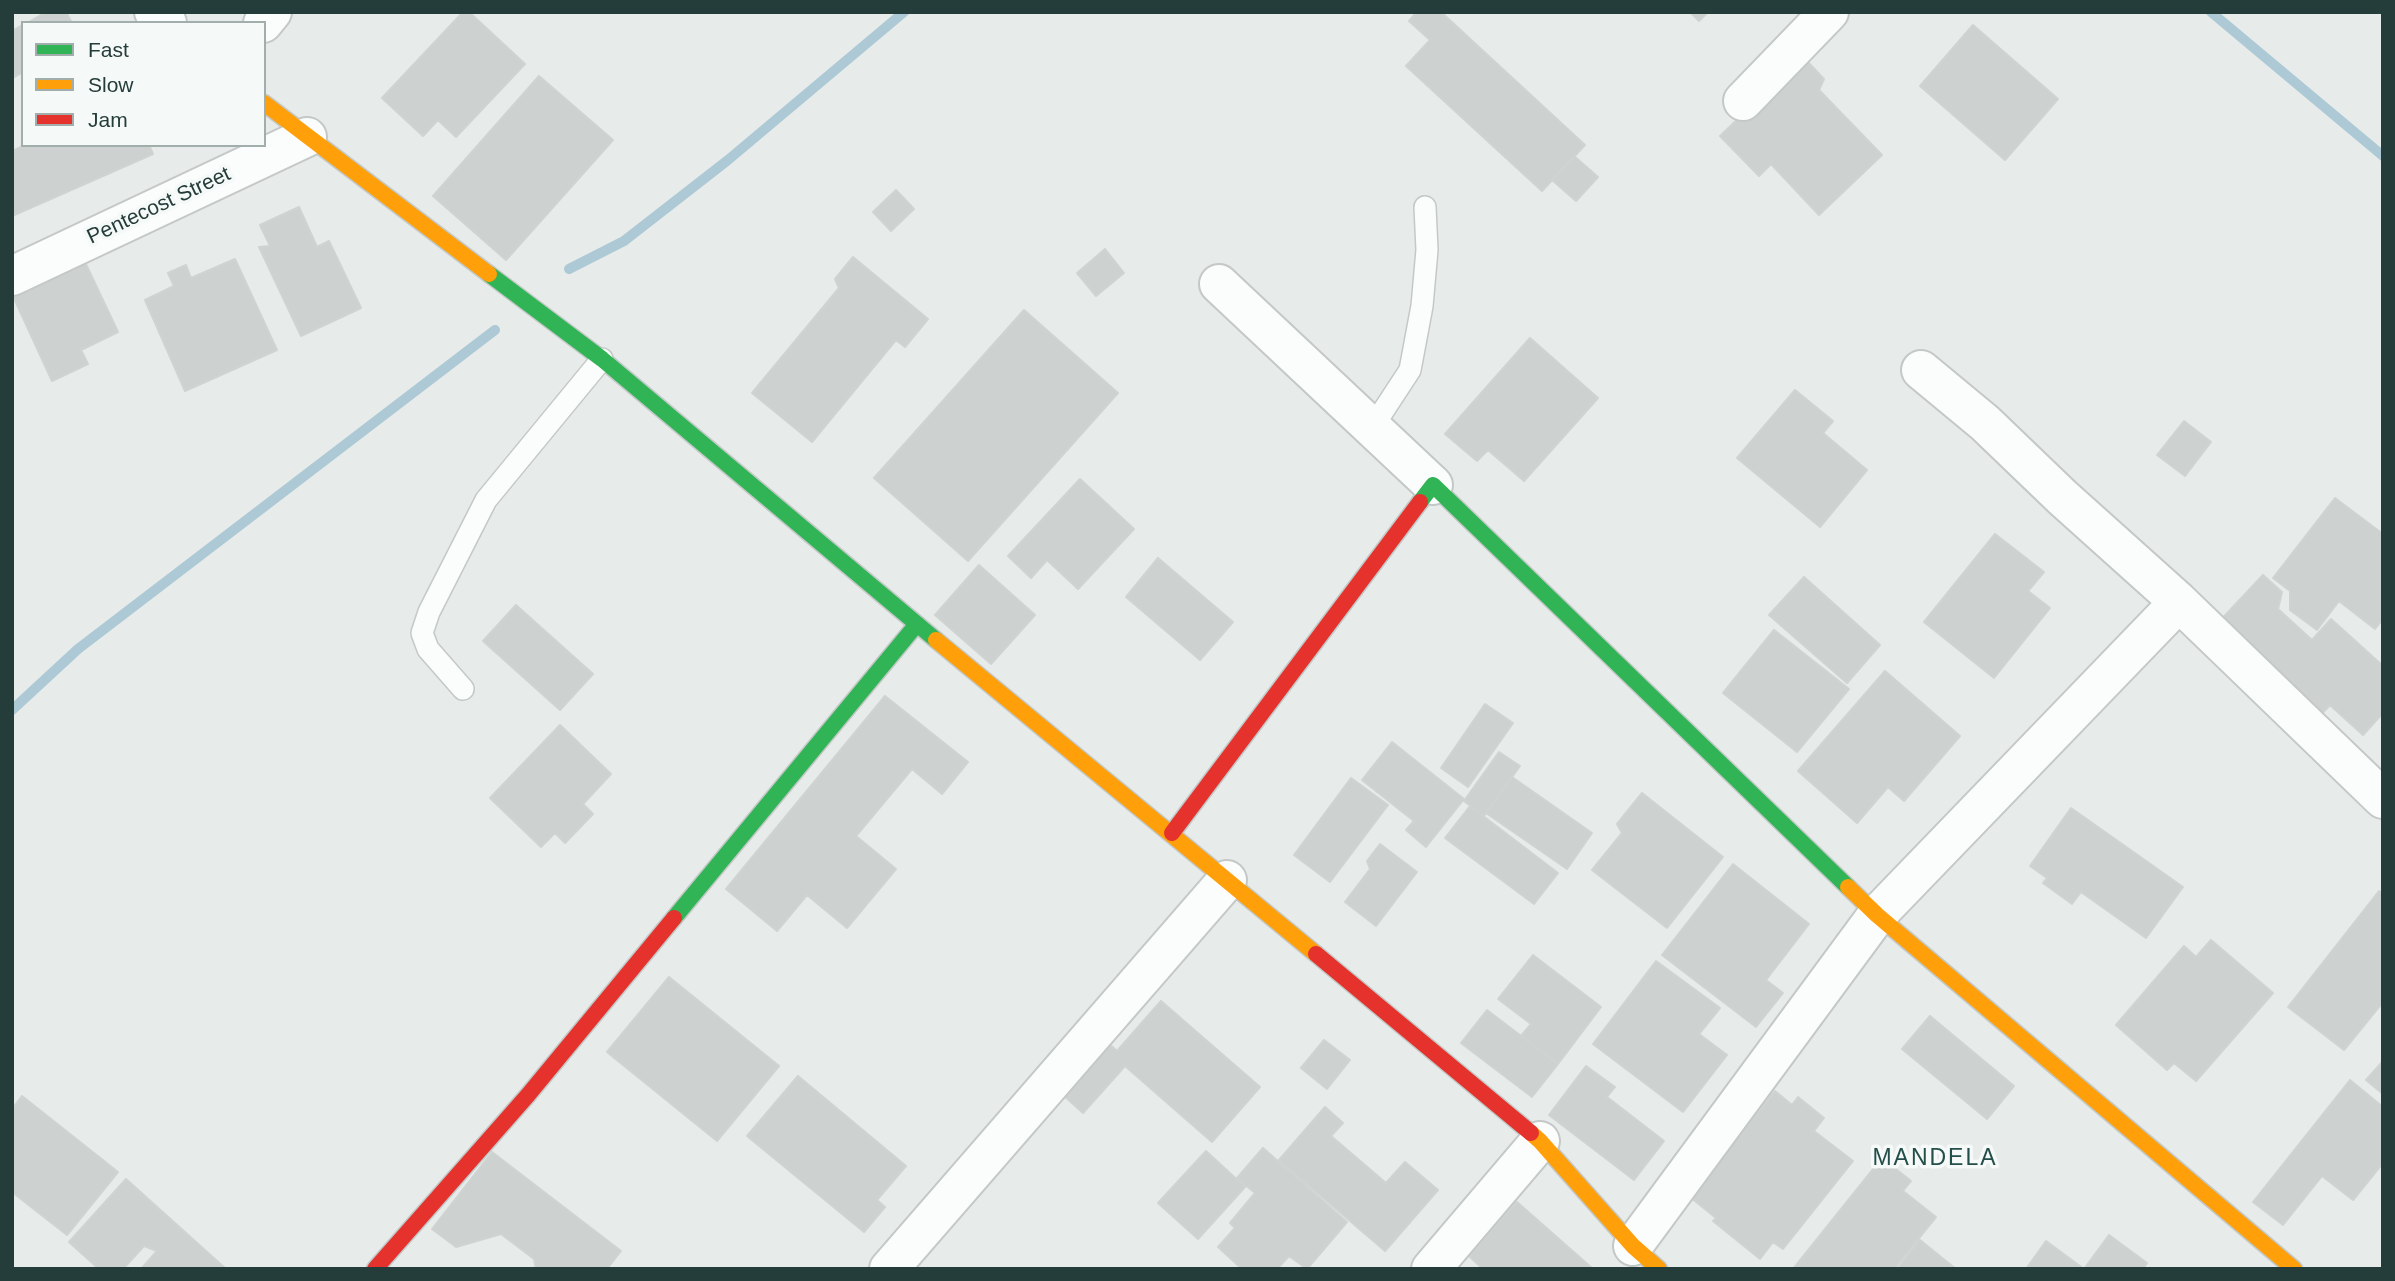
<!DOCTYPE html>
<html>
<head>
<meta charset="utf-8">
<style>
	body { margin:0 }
	#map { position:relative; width:2395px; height:1281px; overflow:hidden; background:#e7ebe9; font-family:Helvetica,sans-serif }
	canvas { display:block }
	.frame { position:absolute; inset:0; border:14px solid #253d3a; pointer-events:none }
	.legend { position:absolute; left:21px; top:21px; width:245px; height:126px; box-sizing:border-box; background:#f5f9f8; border:2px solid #a2aeac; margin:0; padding:9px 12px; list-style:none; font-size:21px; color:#253d3a }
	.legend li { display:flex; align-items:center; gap:14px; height:35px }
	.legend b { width:35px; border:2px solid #a2aeac }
</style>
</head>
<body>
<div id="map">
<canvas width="2395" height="1281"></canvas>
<div class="frame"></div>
<ul class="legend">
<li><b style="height:9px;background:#30b455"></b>Fast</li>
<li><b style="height:9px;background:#ff9f0a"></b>Slow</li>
<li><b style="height:9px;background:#e5322d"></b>Jam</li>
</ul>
</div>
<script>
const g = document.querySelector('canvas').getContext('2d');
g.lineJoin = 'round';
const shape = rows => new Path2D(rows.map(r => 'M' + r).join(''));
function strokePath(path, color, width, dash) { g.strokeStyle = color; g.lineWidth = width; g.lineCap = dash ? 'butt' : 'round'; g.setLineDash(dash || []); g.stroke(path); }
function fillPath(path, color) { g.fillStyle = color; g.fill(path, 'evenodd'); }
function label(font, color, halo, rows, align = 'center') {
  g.font = font + ' Helvetica,sans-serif'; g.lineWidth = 7; g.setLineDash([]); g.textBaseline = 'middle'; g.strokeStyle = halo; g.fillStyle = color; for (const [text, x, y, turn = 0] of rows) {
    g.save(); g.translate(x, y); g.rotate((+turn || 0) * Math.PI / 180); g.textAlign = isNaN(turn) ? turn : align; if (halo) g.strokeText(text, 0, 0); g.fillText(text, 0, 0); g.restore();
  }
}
const stream = shape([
	[2211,12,2383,156],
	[569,269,624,241,728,160,904,12],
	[12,710,78,649,495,330]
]);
const building = shape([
	[46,12,66,12,72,23,27,23,46,12],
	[463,12,469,12,525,64,456,137,438,120,423,136,382,98,463,12],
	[1417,12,1441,12,1585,145,1542,191,1406,66,1430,40,1409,21,1417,12],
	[1690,12,1708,12,1699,21,1690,12],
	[23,25,23,72,12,78,12,31,23,25],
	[1973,25,2058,99,2005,160,1920,86,1973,25],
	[1803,57,1824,79,1819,90,1882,155,1819,215,1771,164,1759,176,1720,136,1803,57],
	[539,76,613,140,506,260,433,196,539,76],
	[26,145,149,145,153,154,12,216,12,151,26,145],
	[1574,156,1598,177,1576,201,1552,180,1574,156],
	[896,190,914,209,891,231,873,212,896,190],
	[299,207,317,247,329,241,361,308,301,336,259,247,270,246,260,225,299,207],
	[1105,249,1124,273,1096,296,1077,273,1105,249],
	[853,257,928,319,905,347,896,340,812,442,752,393,839,288,835,279,853,257],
	[235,259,277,350,185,391,145,300,174,286,168,273,186,265,191,278,235,259],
	[84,260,118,332,81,350,88,364,52,381,12,294,84,260],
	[1024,310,1118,393,968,561,874,478,1024,310],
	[1530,338,1598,398,1524,481,1488,450,1477,461,1445,434,1530,338],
	[1795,390,1833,421,1823,433,1867,470,1820,527,1737,458,1795,390],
	[2184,421,2211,442,2185,476,2157,455,2184,421],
	[1080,479,1134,529,1078,589,1047,560,1031,578,1008,556,1080,479],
	[2335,498,2383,534,2383,619,2375,629,2339,601,2317,630,2290,610,2290,591,2273,578,2335,498],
	[1995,534,2044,572,2028,591,2050,608,1994,678,1924,622,1995,534],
	[1158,558,1233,622,1200,660,1126,597,1158,558],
	[979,565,1035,615,991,664,935,615,979,565],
	[2263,575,2282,592,2278,609,2312,640,2331,619,2383,666,2383,713,2363,735,2330,705,2317,719,2215,626,2263,575],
	[1804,577,1880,645,1847,683,1769,615,1804,577],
	[516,605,593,674,560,710,483,641,516,605],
	[1774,630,1849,689,1797,752,1723,693,1774,630],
	[1885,671,1960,736,1904,801,1888,787,1857,823,1798,771,1885,671],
	[885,696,968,762,942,794,912,769,856,836,896,869,847,928,807,895,777,931,726,889,885,696],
	[1485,704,1513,723,1468,787,1441,768,1485,704],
	[560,725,611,774,583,804,593,814,565,843,555,833,541,847,490,798,560,725],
	[1392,742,1464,799,1426,847,1406,830,1414,821,1362,780,1392,742],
	[1499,752,1520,766,1484,816,1464,801,1499,752],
	[1512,777,1592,833,1567,869,1486,813,1512,777],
	[1351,778,1388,805,1330,882,1294,855,1351,778],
	[1642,793,1723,857,1667,928,1592,870,1622,833,1617,824,1642,793],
	[1470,806,1558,873,1534,904,1445,838,1470,806],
	[2071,808,2183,887,2146,938,2081,892,2072,904,2043,883,2047,878,2030,866,2071,808],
	[1380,844,1417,872,1376,926,1345,902,1370,869,1367,861,1380,844],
	[1733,864,1809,924,1766,980,1783,993,1756,1027,1662,955,1733,864],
	[2379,891,2383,894,2383,1002,2344,1050,2288,1007,2379,891],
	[2211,940,2273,993,2196,1081,2174,1063,2167,1070,2116,1025,2184,946,2196,957,2211,940],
	[1533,955,1601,1007,1558,1064,1521,1036,1531,1024,1498,999,1533,955],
	[1656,961,1720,1008,1699,1034,1727,1055,1683,1112,1593,1044,1656,961],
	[669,977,779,1066,717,1141,607,1052,669,977],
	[1161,1001,1260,1087,1212,1142,1125,1066,1083,1113,1063,1095,1108,1043,1117,1051,1161,1001],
	[1487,1010,1558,1064,1532,1097,1461,1043,1487,1010],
	[1930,1016,2014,1086,1987,1119,1902,1049,1930,1016],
	[1324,1040,1350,1060,1327,1089,1301,1068,1324,1040],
	[2383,1061,2383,1094,2366,1080,2383,1061],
	[1586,1066,1615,1087,1607,1097,1664,1141,1634,1180,1549,1115,1586,1066],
	[798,1076,906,1166,877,1200,885,1207,864,1232,747,1136,798,1076],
	[2350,1080,2383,1107,2383,1163,2353,1200,2322,1176,2283,1225,2253,1202,2350,1080],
	[1775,1091,1792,1105,1798,1097,1824,1118,1814,1131,1853,1161,1783,1249,1773,1242,1760,1259,1713,1221,1716,1218,1690,1197,1775,1091],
	[22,1096,118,1172,67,1235,12,1192,12,1109,22,1096],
	[1325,1107,1343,1123,1331,1136,1386,1183,1405,1162,1438,1190,1385,1251,1279,1160,1325,1107],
	[1263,1148,1347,1222,1307,1269,1289,1256,1277,1269,1242,1269,1218,1247,1235,1228,1230,1223,1255,1193,1237,1178,1263,1148],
	[1206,1151,1245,1187,1198,1239,1158,1203,1206,1151],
	[492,1152,621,1251,607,1269,536,1269,534,1259,501,1234,456,1247,432,1229,492,1152],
	[1882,1158,1911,1181,1903,1191,1936,1217,1894,1269,1793,1269,1882,1158],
	[126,1179,226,1269,141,1269,157,1251,144,1246,123,1269,99,1269,69,1242,126,1179],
	[1517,1202,1593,1269,1483,1269,1469,1256,1517,1202],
	[2109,1235,2147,1263,2143,1269,2026,1269,2046,1241,2084,1269,2109,1235],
	[1920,1240,1956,1269,1897,1269,1920,1240]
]);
const lane = shape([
	[1372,428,1410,370,1422,306,1427,250,1425,207],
	[463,689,428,649,422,633,429,612,486,500,602,359]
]);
const street = shape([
	[154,12,167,23],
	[263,23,272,12],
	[1743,101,1829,12],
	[12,276,307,137],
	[1219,284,1433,485],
	[1921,370,1985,423,2062,497,2179,602,2383,799],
	[1633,1246,1877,915,2179,602],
	[889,1269,1227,880],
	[1431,1269,1540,1141]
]);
const fast = shape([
	[489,274,602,359,936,640],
	[1420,502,1433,485,1848,887],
	[674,918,917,624]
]);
const slow = shape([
	[264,103,489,274],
	[936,640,1316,954],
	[1848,887,1877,915,2294,1269],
	[1531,1133,1540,1141,1633,1246,1659,1269]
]);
const jam = shape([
	[1172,833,1420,502],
	[1316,954,1531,1133],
	[375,1269,528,1095,674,918]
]);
const streetNames = [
	["Pentecost Street",159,206,-25]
];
const neighbourhoodNames = [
	["MANDELA",1935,1159]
];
strokePath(stream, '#acc9d5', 10);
fillPath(building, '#cdd2d1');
strokePath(building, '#cfd4d2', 2);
strokePath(lane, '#c4c8c7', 24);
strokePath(street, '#c4c8c7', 42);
strokePath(fast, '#c2c8c6', 19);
strokePath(slow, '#c2c8c6', 19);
strokePath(jam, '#c2c8c6', 19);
strokePath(lane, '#fbfcfc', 21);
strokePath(street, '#fbfcfc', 38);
strokePath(fast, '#30b455', 16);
strokePath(slow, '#ff9f0a', 16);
strokePath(jam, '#e5322d', 16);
label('21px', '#253d3a', '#f5f9f8', streetNames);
g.letterSpacing = '2px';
label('23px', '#234e49', '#f5f9f8', neighbourhoodNames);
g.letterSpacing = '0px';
</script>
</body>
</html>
